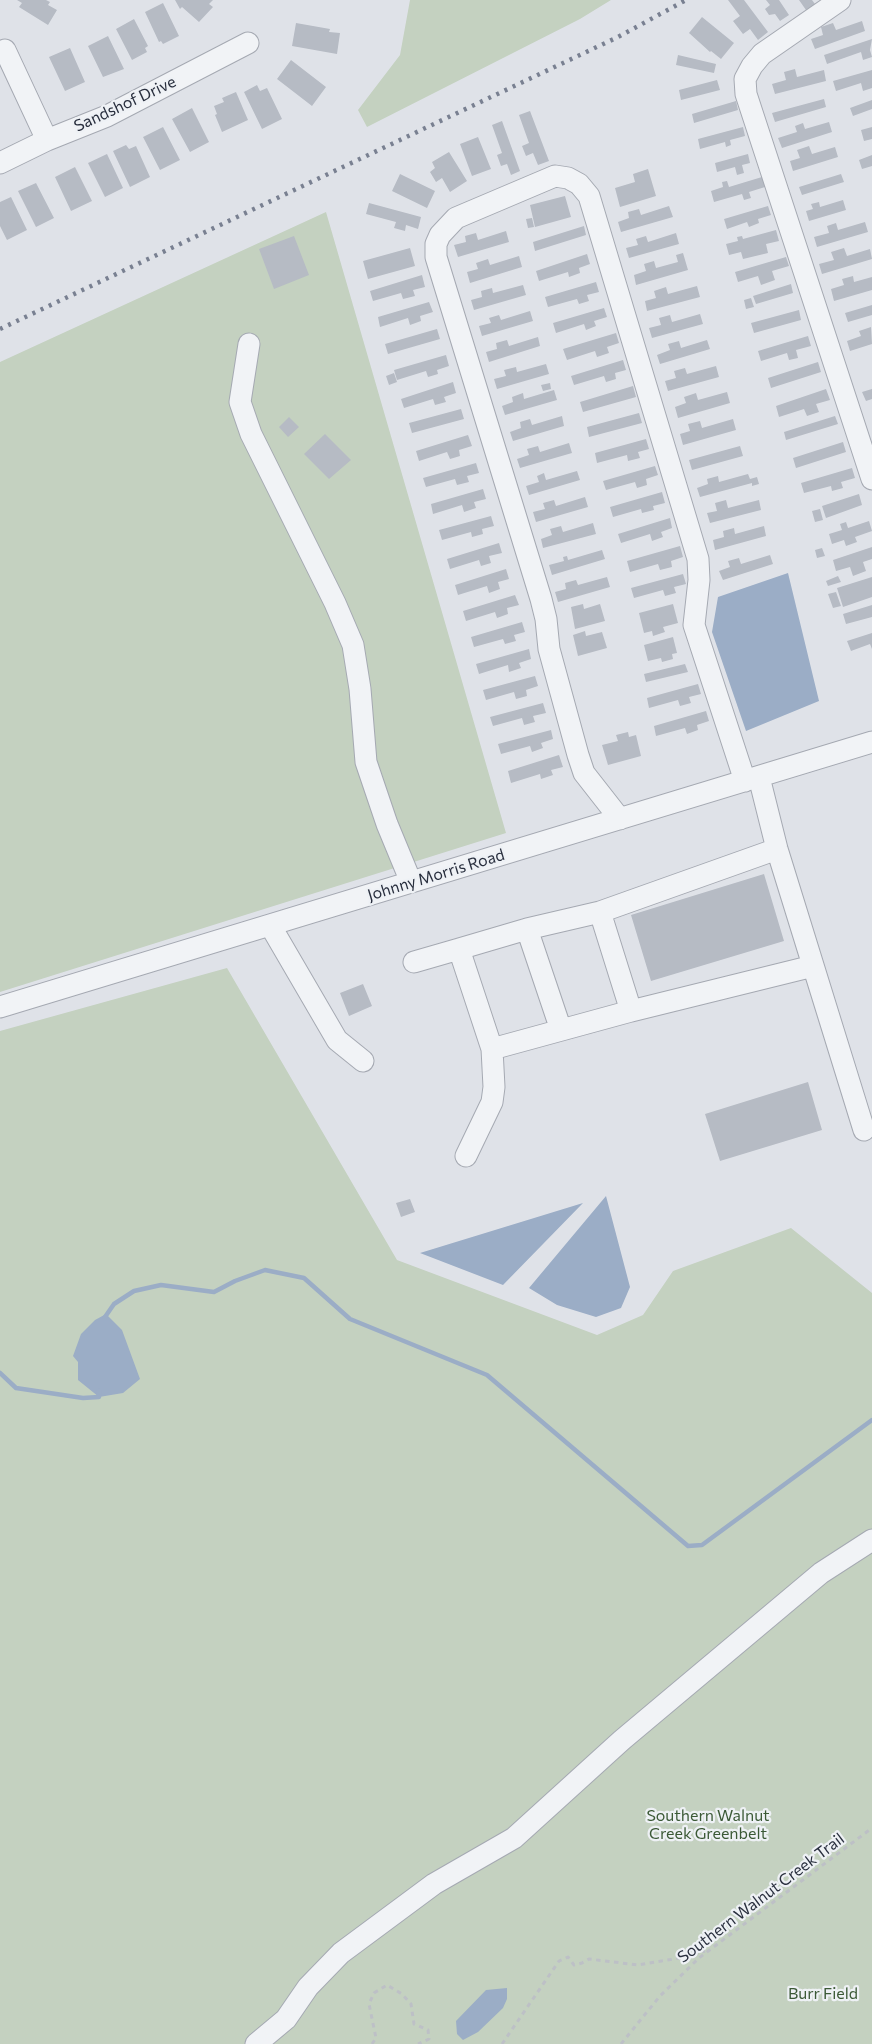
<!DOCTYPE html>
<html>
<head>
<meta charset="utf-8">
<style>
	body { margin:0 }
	canvas { display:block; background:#dfe2e8 }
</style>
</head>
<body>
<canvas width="872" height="2044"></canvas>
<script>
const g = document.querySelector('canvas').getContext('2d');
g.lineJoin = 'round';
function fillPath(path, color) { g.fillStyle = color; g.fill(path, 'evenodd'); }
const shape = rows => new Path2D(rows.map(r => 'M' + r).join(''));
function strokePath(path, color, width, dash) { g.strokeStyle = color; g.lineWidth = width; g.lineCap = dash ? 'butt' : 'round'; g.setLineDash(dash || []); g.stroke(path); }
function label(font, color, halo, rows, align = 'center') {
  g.font = font + ' Commissioner,sans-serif'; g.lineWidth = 4.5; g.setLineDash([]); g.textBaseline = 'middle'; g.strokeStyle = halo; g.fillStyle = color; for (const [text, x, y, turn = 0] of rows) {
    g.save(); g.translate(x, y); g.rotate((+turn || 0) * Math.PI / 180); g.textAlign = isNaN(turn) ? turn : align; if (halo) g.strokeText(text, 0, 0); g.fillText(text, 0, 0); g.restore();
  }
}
const green = shape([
	[410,0,611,0,580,19,367,127,358,110,400,55],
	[326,212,506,833,0,992,0,362],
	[227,968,397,1260,597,1335,643,1315,673,1271,791,1228,872,1293,872,2044,0,2044,0,1031]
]);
const water = shape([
	[788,573,819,701,746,731,712,632,718,597],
	[606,1196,630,1287,621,1308,596,1317,557,1305,529,1288],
	[583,1203,503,1285,420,1253],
	[106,1314,122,1330,140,1379,123,1393,99,1397,78,1380,78,1362,73,1356,81,1334,95,1320],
	[507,1988,507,1999,503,2008,478,2032,463,2040,457,2034,456,2021,486,1990]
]);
const stream = shape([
	[105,1317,114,1304,134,1291,161,1285,214,1292,235,1281,265,1270,304,1278,350,1319,487,1375,688,1546,702,1545,872,1420],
	[0,1373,16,1388,83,1398,99,1397,99,1391]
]);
const building = shape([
	[17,0,46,0,50,2,48,5,57,10,48,25,19,7,22,3],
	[175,0,213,0,209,4,213,7,199,22,182,7,180,9],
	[728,0,744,0,768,32,758,40,750,29,743,34,733,21,740,16],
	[766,0,779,0,789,15,780,21,775,14,769,15,765,9,770,5],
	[799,0,812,0,815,4,806,10],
	[163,3,179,36,163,44,161,41,159,42,145,12],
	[702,17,734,43,721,59,711,51,710,52,689,33],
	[134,19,148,46,145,48,147,52,132,60,116,29],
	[862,21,865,31,815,49,811,39,823,35,821,27,833,23,836,30],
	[296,23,330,29,329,32,340,33,337,54,292,46],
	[108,36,124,69,103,77,88,46],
	[872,39,870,50,872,57,863,60,861,52,827,64,824,55],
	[70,48,85,82,65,91,49,57],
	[678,55,716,64,714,73,676,65],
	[291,60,326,87,312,106,277,79],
	[795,69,797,77,824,70,826,81,775,94,772,84,786,80,784,72],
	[872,70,872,88,863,91,861,83,836,91,833,81],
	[717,80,720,90,681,100,679,90],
	[257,85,260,91,267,88,282,119,262,129,244,92],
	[236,92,248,120,222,132,215,115,217,114,214,106,224,102,222,98],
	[824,99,826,107,775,122,772,113],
	[872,100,872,109,853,116,850,108],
	[736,101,738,110,694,123,692,114],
	[192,108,209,142,190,152,172,119],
	[530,111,549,161,538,165,533,153,526,156,522,146,529,143,519,115],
	[502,121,520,171,511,175,507,164,501,166,497,155,502,153,492,125],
	[829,122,832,132,782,148,778,138,797,132,795,126,803,123,805,129],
	[163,127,180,160,160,170,143,137],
	[743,127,745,136,730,140,731,145,726,147,725,142,700,149,698,139],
	[872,127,872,139,864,141,861,130],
	[478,137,491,169,472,176,460,144],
	[126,145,129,149,136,146,150,177,130,187,113,151],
	[809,146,812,154,835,147,838,157,793,171,790,161,800,158,797,150],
	[449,152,467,181,450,192,442,178,436,182,430,172,435,168,432,162],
	[107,154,123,188,105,197,88,163],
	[748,154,750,163,742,165,744,173,737,175,735,167,717,172,715,163],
	[872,155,872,166,862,169,859,160],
	[75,167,92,201,71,211,55,177],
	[648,169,656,196,620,207,615,188,635,182,633,174],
	[400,174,435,191,427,208,392,191],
	[841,174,844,182,802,195,799,187],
	[762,177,765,187,749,192,751,198,744,200,742,194,714,202,711,191,723,187,722,182,727,181,729,187],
	[36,183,54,218,36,227,18,191],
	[565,196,571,217,535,227,530,205],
	[11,197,27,230,7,240,0,226,0,202],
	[843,200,846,210,809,221,806,211,813,209,811,204,819,202,820,207],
	[369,203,421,217,418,229,406,225,405,231,394,228,396,222,366,214],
	[669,206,673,217,621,232,618,222,629,218,628,212,639,209,641,215],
	[768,206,771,215,758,219,759,223,749,227,747,222,727,229,724,219],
	[532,218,534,227,528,228,526,219],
	[865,222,868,232,817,247,814,237,829,233,827,226,836,223,838,230],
	[584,226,586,235,535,251,533,242],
	[776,230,779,241,766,244,768,253,743,259,741,252,729,255,726,244,738,241,737,237,742,236,743,239],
	[506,231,509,242,458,257,454,245,466,242,465,236,476,233,478,240],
	[676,233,679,244,629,258,626,248,638,245,636,239,646,236,648,242],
	[294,236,309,275,274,289,259,249],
	[410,248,415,266,368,279,363,261],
	[844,248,847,256,870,249,872,259,822,274,819,264,834,260,831,252],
	[683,253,688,270,636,285,634,275,646,271,644,264,654,261,656,268,678,262,676,255],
	[587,254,590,264,579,268,580,273,569,277,568,272,539,281,536,271],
	[519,256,522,267,470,283,467,272,478,269,476,263,488,259,490,265],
	[786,257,789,266,772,271,775,280,761,285,758,276,738,282,735,272],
	[422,275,425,287,413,290,415,296,403,299,401,293,373,301,370,291],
	[853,276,854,282,872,277,872,290,834,301,831,289,844,285,842,279],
	[596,282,599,292,587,295,589,301,579,304,577,299,548,307,545,297],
	[791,284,793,293,756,304,753,296],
	[523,285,526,295,474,310,471,300,482,297,481,291,492,288,493,293],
	[697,286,700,297,647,311,645,301,656,298,654,291,666,287,668,294],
	[751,298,754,307,746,309,744,300],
	[429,302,433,312,420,316,421,321,410,325,408,318,380,327,378,317],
	[872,305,872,315,848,322,845,313],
	[604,308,607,317,594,321,596,326,586,330,584,324,556,333,553,323],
	[799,310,801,320,754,333,751,323],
	[530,311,533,321,482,336,479,326,491,323,489,318,499,315,501,320],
	[700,314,703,324,652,338,649,328,661,325,659,318,670,315,672,322],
	[871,327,872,344,850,351,847,341,861,336,859,331],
	[437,329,440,339,388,354,385,344],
	[616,333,619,343,607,347,609,353,597,357,595,351,567,360,563,349],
	[808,336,811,346,796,350,798,358,789,360,787,353,761,361,758,351],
	[538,337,540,346,489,362,486,352,497,349,496,343,507,340,509,346],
	[707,340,710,349,660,364,657,355,670,350,668,344,679,341,681,348],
	[446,355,449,366,437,370,438,374,428,377,426,371,397,380,394,370],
	[623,360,626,370,615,373,616,379,606,382,604,376,574,385,571,376],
	[818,362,821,372,771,388,768,378],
	[546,364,549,374,497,389,494,379,506,376,504,370,516,367,517,372],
	[716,366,719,377,668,391,665,381,676,378,674,371,685,368,687,374],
	[394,373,397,382,389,385,386,376],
	[453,382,456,393,444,397,446,402,435,405,433,399,404,408,401,399],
	[550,383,551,389,543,391,541,385],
	[633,386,636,397,583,412,580,402],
	[826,389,830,400,816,404,819,412,807,416,804,409,779,417,776,406],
	[872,389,872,399,866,401,862,392],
	[554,390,557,400,505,415,502,406,513,402,512,397,523,393,524,399],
	[727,392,730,403,678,418,675,407,686,403,684,397,696,393,698,400],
	[461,409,464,419,412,433,409,423],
	[639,413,642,423,589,437,587,427],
	[562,416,564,426,513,441,510,432,521,428,520,422,530,419,532,425],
	[835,416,838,424,786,440,784,432],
	[289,417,299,427,288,437,279,427],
	[733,419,736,430,683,445,680,434,690,431,688,424,700,421,702,428],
	[325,434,351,460,329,479,304,454],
	[468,435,472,446,459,450,460,456,450,459,447,452,419,461,416,451],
	[646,439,649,449,638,452,640,458,628,461,627,455,597,463,595,453],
	[843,442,846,452,796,468,793,458],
	[569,443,572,453,520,468,517,459,529,455,527,449,538,446,540,452],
	[740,446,743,456,692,470,689,460],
	[476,463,479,473,467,476,469,482,457,485,455,479,426,487,423,478],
	[655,466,658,475,646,479,647,485,637,488,635,482,606,490,603,481],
	[852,468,855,478,841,482,843,488,832,491,831,486,804,493,801,483],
	[577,471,580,480,529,495,526,486,539,482,537,476,544,473,546,480],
	[748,474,750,479,757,477,759,484,752,486,752,483,700,497,697,488,708,484,707,479,718,476,719,482],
	[483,489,486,499,474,502,476,508,464,512,462,505,433,514,431,504],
	[662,492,665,503,653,506,654,510,642,513,641,509,613,517,610,507],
	[859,494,862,505,826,518,822,506],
	[585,497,588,507,536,522,533,512,545,509,543,503,554,500,556,506],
	[726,500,728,508,759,500,761,510,710,523,707,513,717,511,715,503],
	[820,509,823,520,815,522,812,511],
	[491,516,494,526,482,529,483,534,472,537,471,532,442,540,439,530],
	[670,518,672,528,661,532,663,537,652,541,650,534,621,543,618,534],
	[869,521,872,531,855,537,857,542,846,546,844,540,832,544,829,534,842,530,840,524,846,522,848,528],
	[593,523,596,534,543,548,541,539,552,535,550,529,561,526,563,532],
	[764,526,766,536,715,550,713,540,724,537,723,531,734,528,735,534],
	[499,543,502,553,489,556,491,563,481,566,479,560,450,569,447,559],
	[680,546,683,557,671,561,672,567,660,570,658,564,630,572,627,561],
	[872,547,872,559,863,562,866,571,853,576,850,567,836,571,833,560],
	[822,548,825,556,817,558,815,550],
	[602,550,605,559,552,575,549,565,564,561,563,557,567,556,568,560],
	[770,555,773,564,723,580,719,571,730,567,728,561,739,558,741,564],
	[506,569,509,579,498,582,500,589,489,593,487,586,458,595,455,585],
	[683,574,686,584,674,587,676,593,665,596,663,590,634,598,631,588],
	[838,576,841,582,828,586,826,581],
	[607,577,610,587,558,602,555,592,566,589,565,583,576,580,578,585],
	[872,577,872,597,843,607,837,588],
	[836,592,841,606,833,608,828,594],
	[515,595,519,605,507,608,508,614,497,618,495,612,466,621,463,611],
	[583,604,584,609,600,604,605,621,575,629,571,607],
	[673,604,678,623,663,627,665,632,653,636,652,631,644,633,639,613],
	[872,605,872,617,846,624,843,614],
	[522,622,525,632,514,635,516,641,505,644,503,639,474,647,471,637],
	[585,631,586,636,602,632,607,648,578,656,573,635],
	[872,633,872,649,870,644,851,651,847,641],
	[673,637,677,653,672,654,673,659,662,662,661,658,648,661,644,645],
	[529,649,531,659,519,663,521,668,509,672,508,665,479,674,476,664],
	[685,664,688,672,646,682,644,674],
	[535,676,538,686,526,690,527,696,516,699,514,692,486,700,483,690],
	[698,684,701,694,689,697,691,703,680,706,678,700,649,708,647,698],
	[543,703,546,713,533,716,535,722,524,725,522,718,493,726,490,717],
	[706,711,709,721,697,725,698,730,687,734,685,728,656,736,654,726],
	[551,730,553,739,541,743,543,748,532,752,530,746,501,754,498,744],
	[628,732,629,737,636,735,641,756,608,765,602,745,618,741,616,735],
	[559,755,563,767,551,770,553,775,541,779,540,774,511,783,508,771],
	[764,874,784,941,651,981,631,915],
	[363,984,372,1006,349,1016,340,993],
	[808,1082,822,1130,720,1161,705,1114],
	[410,1199,415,1212,401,1217,396,1203]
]);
const path = shape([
	[372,2044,376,2038,369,2004,374,1993,387,1985,402,1994,411,2004,414,2024,428,2030,429,2039,418,2044],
	[502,2044,559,1961,568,1957,574,1965,582,1963,589,1959,638,1965,686,1957,705,1951],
	[621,2044,660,1996,699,1958,872,1828]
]);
const minor = shape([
	[840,0,762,54,752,66,745,79,746,94,872,479],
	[5,50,47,140],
	[0,163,47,140,107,116,248,43],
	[249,344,240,402,251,434,335,603,353,645,360,689,366,762,387,824,411,882],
	[759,777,777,849,864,1130],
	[620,819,584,773,578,755,549,649,546,619,541,599,436,257,436,244,440,235,456,218,555,176,568,178,579,184,589,196,698,559,699,580,694,625,745,781],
	[777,849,600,912,631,1011,813,966],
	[270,925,337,1040,363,1061],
	[459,949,527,929],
	[414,962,459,949,492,1049],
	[0,1007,872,742],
	[561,1030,527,929,600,912],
	[466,1156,492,1102,494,1087,492,1049,631,1011],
	[256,2044,286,2019,308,1987,341,1953,434,1884,514,1838,622,1740,821,1573,872,1540]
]);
const rail = shape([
	[0,329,563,63,618,37,686,0]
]);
const streetNames = [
	["Sandshof Drive",125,104,-25],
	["Johnny Morris Road",436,875,-17],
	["Southern Walnut Creek Trail",761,1898,-37]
];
const parkNames = [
	["Southern Walnut",708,1816],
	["Creek Greenbelt",708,1834],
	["Burr Field",823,1994]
];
fillPath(green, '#c4d1c0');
fillPath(water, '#9badc6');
strokePath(stream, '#9badc6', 4.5);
fillPath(building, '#b6bbc4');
strokePath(minor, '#a5a9b2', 23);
strokePath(path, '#bdc0c6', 3, [4.5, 4.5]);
strokePath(minor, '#f1f3f6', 21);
strokePath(rail, '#798091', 4.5, [3, 6]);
label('16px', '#292f3e', '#eef1f5', streetNames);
label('16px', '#3b5936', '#eef1f5', parkNames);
</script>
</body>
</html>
